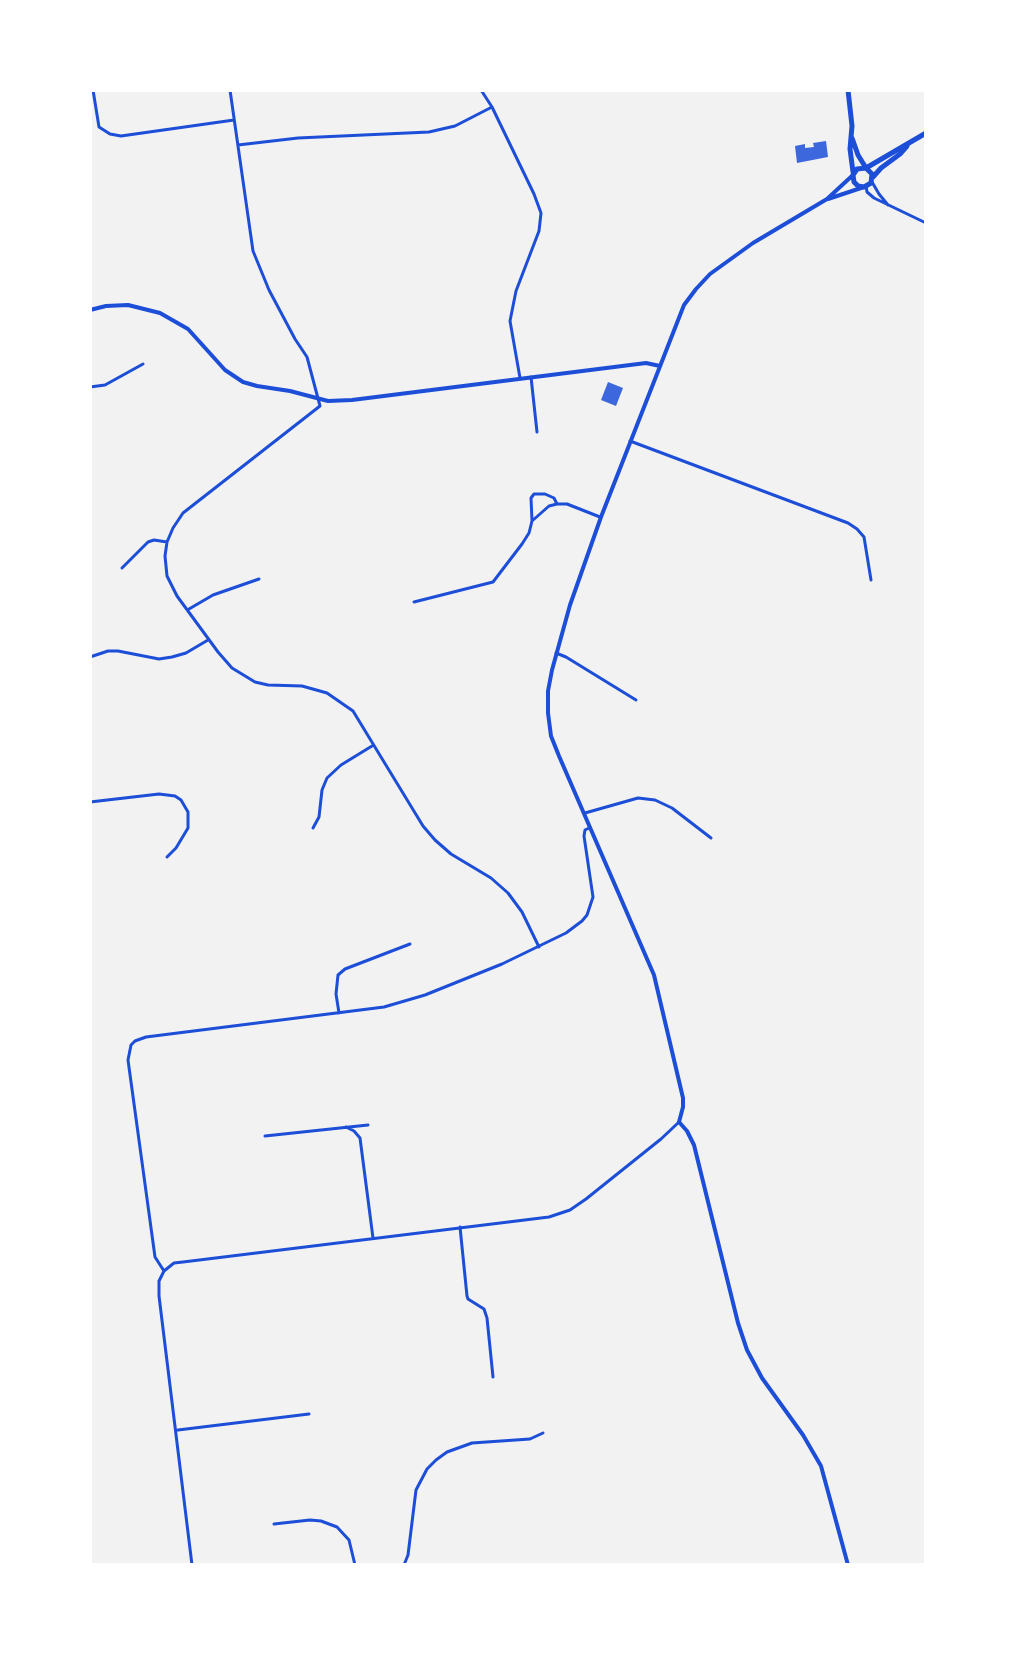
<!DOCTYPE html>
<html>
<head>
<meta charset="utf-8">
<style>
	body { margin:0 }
	#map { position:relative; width:1016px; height:1655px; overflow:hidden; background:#f2f2f2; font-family:Overpass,sans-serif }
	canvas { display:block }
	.frame { position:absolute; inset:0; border:92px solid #fff; pointer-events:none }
</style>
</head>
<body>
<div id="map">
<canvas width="1016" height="1655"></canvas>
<div class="frame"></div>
</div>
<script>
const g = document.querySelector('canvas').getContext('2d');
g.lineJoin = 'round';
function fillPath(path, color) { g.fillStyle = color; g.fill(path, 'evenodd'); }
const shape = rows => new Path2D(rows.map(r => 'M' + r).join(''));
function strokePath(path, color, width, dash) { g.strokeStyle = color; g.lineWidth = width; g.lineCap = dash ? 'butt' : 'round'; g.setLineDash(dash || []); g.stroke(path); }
const building = shape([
	[826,141,828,157,797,163,795,146,805,144,805,148,814,147,813,143],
	[608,382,623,388,616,406,601,400]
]);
const minor = shape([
	[93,90,99,127,110,134,121,136,234,120],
	[230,90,253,251,269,290,295,339,307,357,320,406,183,513,173,528,167,542,165,556,167,576,177,596,218,652,232,668,255,682,268,685,302,686,327,693,353,711,423,826,435,840,451,854,491,878,508,893,522,912,539,947],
	[481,90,492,107,534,194,541,213,539,231,516,291,510,321,520,378],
	[238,145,298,138,429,132,455,126,492,107],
	[872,182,879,194,888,205],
	[866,186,867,192,874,198,926,223],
	[531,377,537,432],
	[90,387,105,385,143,364],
	[630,441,848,523,857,529,864,537,871,580],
	[532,521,531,498,534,494,545,494,554,498,557,504],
	[122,568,148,542,154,540,167,542],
	[414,602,493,582,522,544,529,533,532,521,549,506,557,504,567,504,600,517],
	[189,609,213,595,259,579],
	[556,653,566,657,636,700],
	[90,657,108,651,118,651,159,659,172,657,186,653,208,640],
	[90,802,159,794,175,796,181,800,188,812,188,828,176,848,167,857],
	[585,813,638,798,655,800,672,808,711,838],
	[313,828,319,817,322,790,327,778,341,765,372,746],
	[339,1013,336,994,338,975,345,969,410,944],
	[346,1127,354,1131,360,1138,373,1238],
	[265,1136,368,1125],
	[460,1227,467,1296,468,1299,484,1309,487,1318,493,1377],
	[164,1271,155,1257,128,1060,131,1045,135,1041,146,1037,384,1007,425,995,502,964,566,933,582,921,587,915,593,897,584,836,585,830,589,828],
	[178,1430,309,1414],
	[274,1524,310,1520,321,1521,337,1527,349,1540,355,1565],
	[192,1565,159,1296,159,1281,164,1271,174,1263,183,1262,549,1217,570,1210,586,1199,661,1139,679,1122],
	[404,1565,408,1555,416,1490,427,1469,436,1460,447,1452,472,1443,530,1439,543,1433]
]);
const tertiary = shape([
	[828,199,864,187],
	[90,310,106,306,128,305,160,313,188,329,225,370,243,382,257,386,290,391,328,401,352,400,646,363,660,366],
	[848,1565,821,1466,803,1435,762,1378,747,1350,738,1323,694,1145,687,1131,679,1122,683,1107,683,1098,654,975,559,756,551,736,548,713,548,691,552,670,570,605,601,517,684,305,696,289,710,274,753,243,827,199,853,175]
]);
const secondary = shape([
	[848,90,852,126,850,149,853,172],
	[852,138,858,155,866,168,872,174,871,183,864,187,858,186,854,182,853,175,857,169,866,168,926,133],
	[873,177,881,168,900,154,907,146]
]);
fillPath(building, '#3d67dc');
strokePath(minor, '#1d4ed8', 3);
strokePath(tertiary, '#1d4ed8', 4);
strokePath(secondary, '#1d4ed8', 5);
</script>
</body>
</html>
